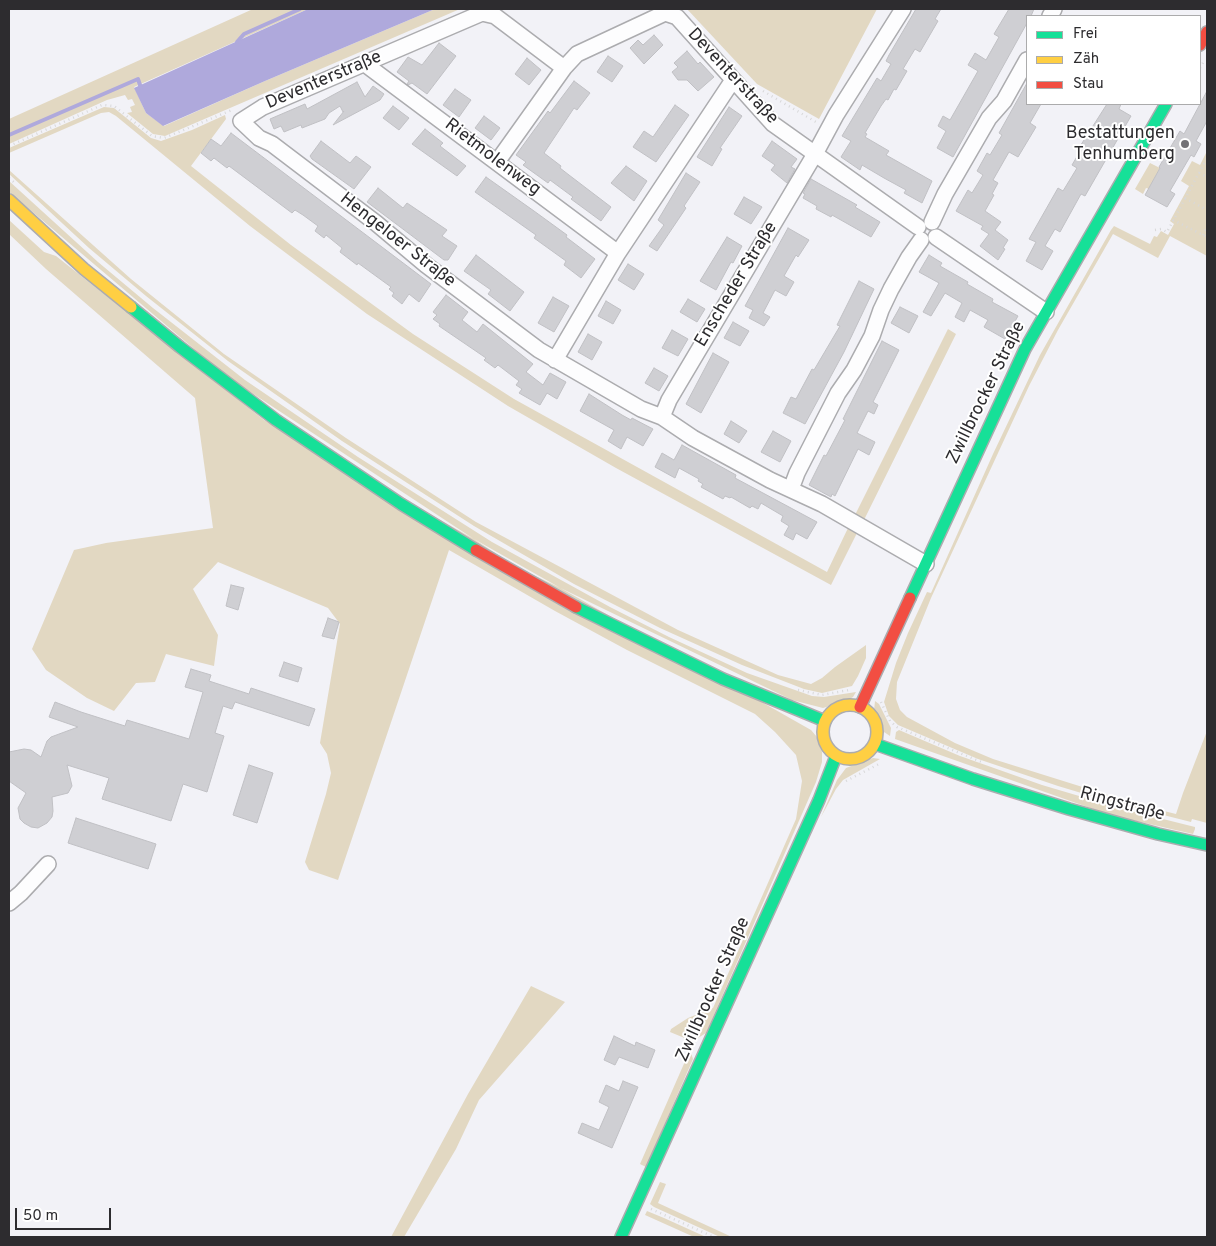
<!DOCTYPE html>
<html>
<head>
<meta charset="utf-8">
<style>
	body { margin:0 }
	#map { position:relative; width:1216px; height:1246px; overflow:hidden; background:#f2f2f7; font-family:Overpass,sans-serif }
	canvas { display:block }
	.frame { position:absolute; inset:0; border:10px solid #2d2c2f; pointer-events:none }
	.legend { position:absolute; left:1026px; top:15px; width:175px; height:90px; box-sizing:border-box; background:#fff; border:1px solid #ababac; margin:0; padding:6px 9px; list-style:none; font-size:15px; color:#2d2c2f }
	.legend li { display:flex; align-items:center; gap:10px; height:25px }
	.legend b { width:25px; border:1px solid #ababac }
	.scale { position:absolute; left:15px; top:1208px; width:96px; height:22px; box-sizing:border-box; border:2px solid #2d2c2f; border-top:0; padding-left:6px; font-size:15px; line-height:18px; white-space:nowrap; color:#2d2c2f; -webkit-text-stroke:4px #fff; paint-order:stroke }
</style>
</head>
<body>
<div id="map">
<canvas width="1216" height="1246"></canvas>
<div class="frame"></div>
<ul class="legend">
<li><b style="height:6px;background:#16e098"></b>Frei</li>
<li><b style="height:6px;background:#ffcf43"></b>Zäh</li>
<li><b style="height:6px;background:#f24e42"></b>Stau</li>
</ul>
<div class="scale">50 m</div>
</div>
<script>
const g = document.querySelector('canvas').getContext('2d');
g.lineJoin = 'round';
function fillPath(path, color) { g.fillStyle = color; g.fill(path, 'evenodd'); }
const shape = rows => new Path2D(rows.map(r => 'M' + r).join(''));
function strokePath(path, color, width, dash) { g.strokeStyle = color; g.lineWidth = width; g.lineCap = dash ? 'butt' : 'round'; g.setLineDash(dash || []); g.stroke(path); }
function label(font, color, halo, rows, align = 'center') {
  g.font = font + ' Overpass,sans-serif'; g.lineWidth = 4; g.setLineDash([]); g.textBaseline = 'middle'; g.strokeStyle = halo; g.fillStyle = color; for (const [text, x, y, turn = 0] of rows) {
    g.save(); g.translate(x, y); g.rotate((+turn || 0) * Math.PI / 180); g.textAlign = isNaN(turn) ? turn : align; if (halo) g.strokeText(text, 0, 0); g.fillText(text, 0, 0); g.restore();
  }
}
const green = shape([
	[253,9,308,9,134,87,146,113,164,126,265,81,435,9,460,9,165,136,153,134,127,113,132,112,130,107,135,105,132,99,128,100,125,95,107,100,9,144,9,119],
	[687,9,877,9,819,119,757,84],
	[104,107,114,108,151,138,161,141,192,130,225,115,226,119,191,166,291,245,413,334,514,399,827,572,848,528,857,533,831,585,616,468,508,406,367,314,250,226,116,116,109,112,101,113,9,153,9,148],
	[1207,151,1207,256,1170,236,1158,258,1113,234,1058,330,1029,386,931,598,897,682,896,699,900,710,907,717,955,743,993,759,1140,805,1176,814,1183,793,1207,731,1207,823,1192,819,1191,822,1108,801,1058,786,978,759,898,725,889,716,884,702,896,663,908,633,927,592,931,593,993,454,1040,355,1111,230,1114,226,1150,244,1154,236,1157,237,1161,231,1168,235,1174,224,1170,221,1189,186,1181,181,1192,161,1200,165],
	[1150,163,1160,168,1149,189,1146,188,1143,194,1135,189],
	[9,170,131,279,224,354,346,438,476,522,678,630,778,675,811,684,822,678,835,667,866,645,866,658,858,676,852,686,822,693,804,689,742,665,660,628,574,584,474,526,342,441,228,361,146,296,89,248,9,174],
	[9,181,98,262,153,308,245,380,358,457,492,542,610,607,669,637,747,673,812,696,824,697,856,692,853,697,846,701,823,708,792,700,515,566,226,376,9,192],
	[9,220,44,252,56,256,264,420,811,730,817,737,822,752,822,762,816,782,706,1033,698,1038,687,1039,670,1032,671,1029,688,1018,713,1008,796,819,802,781,796,755,775,732,755,714,627,650,555,611,449,550,338,880,309,870,305,862,326,794,331,773,327,754,320,743,340,624,328,608,218,562,193,589,218,635,214,666,166,654,155,682,136,683,114,711,87,698,46,670,32,649,74,550,106,543,213,528,195,398,46,269,9,234],
	[948,329,956,334,863,522,854,517],
	[875,701,879,704,891,728,890,736,881,730,874,711],
	[899,730,960,756,1042,785,1123,809,1195,827,1195,829,1193,834,1110,815,895,739,896,732],
	[873,758,880,759,843,780,836,789,821,817,837,780,846,768],
	[531,986,565,1002,479,1100,456,1149,404,1237,391,1237,468,1094],
	[690,1050,693,1059,646,1167,640,1164],
	[660,1182,666,1184,658,1203,732,1237,720,1237,654,1207,650,1204],
	[647,1211,664,1218,706,1237,694,1237,645,1215]
]);
const water = shape([
	[308,9,435,9,265,81,163,126,146,113,134,88]
]);
const stream = shape([
	[237,42,244,34,300,9],
	[9,135,138,79,141,88]
]);
const building = shape([
	[916,9,941,9,935,19,938,21,920,52,915,49,903,69,907,71,896,90,894,89,888,100,886,99,881,106,865,133,867,134,865,137,889,151,886,155,932,181,922,203,904,193,906,190,884,178,862,165,860,170,841,157,851,141,842,136,877,78,881,81,891,64,886,61,889,55,916,9],
	[1009,9,1034,9,1031,16,1027,16,1027,23,953,157,937,148,946,131,938,126,943,116,950,120,978,71,968,65,975,53,986,60,999,37,994,34,1009,9],
	[654,35,663,45,644,64,630,48,638,40,643,45,654,35],
	[439,43,456,56,427,94,412,83,408,85,407,84,409,81,397,72,408,57,422,65,439,43],
	[687,51,698,64,700,62,714,77,698,91,687,80,678,80,672,72,678,67,674,63,687,51],
	[608,56,623,66,612,82,597,72,608,56],
	[527,58,541,70,529,85,515,74,527,58],
	[574,81,590,93,577,110,574,108,544,153,561,166,560,168,569,175,611,207,601,221,571,199,573,197,550,180,548,183,523,165,526,162,516,155,548,111,550,113,574,81],
	[357,82,365,97,373,86,384,94,380,100,333,125,344,111,343,112,340,106,329,113,325,119,302,128,301,125,284,132,281,126,274,129,270,119,305,104,307,109,357,82],
	[1027,83,1027,104,1041,104,1030,123,1036,127,1018,157,1009,152,993,180,998,183,992,194,994,195,985,211,1001,222,995,230,1008,240,1003,248,1005,249,998,260,980,246,989,234,981,229,983,226,956,211,968,190,972,193,983,175,977,171,987,153,990,155,1002,135,999,133,1027,83],
	[455,89,471,100,459,117,443,105,455,89],
	[1207,91,1207,121,1196,141,1201,144,1194,157,1191,155,1170,191,1175,194,1167,207,1145,195,1160,168,1159,167,1180,131,1184,134,1207,91],
	[1107,104,1121,104,1119,109,1131,116,1085,196,1081,194,1060,232,1055,229,1045,246,1053,251,1042,270,1026,261,1036,242,1029,239,1058,188,1063,191,1077,168,1072,165,1079,153,1077,151,1107,104],
	[675,105,689,115,656,162,633,147,644,131,653,137,675,105],
	[393,106,409,118,399,130,383,118,393,106],
	[729,107,742,116,720,148,722,149,712,166,697,157,729,107],
	[484,116,500,128,491,140,475,128,484,116],
	[425,129,443,143,440,146,466,166,457,176,412,144,425,129],
	[231,133,431,284,419,302,409,294,402,304,392,296,394,293,389,289,391,287,358,263,357,265,340,252,342,248,326,235,324,238,315,231,318,226,303,215,295,210,292,213,229,166,227,168,214,158,211,161,201,153,211,139,221,146,231,133],
	[321,141,350,163,356,156,371,167,354,189,312,159,310,156,321,141],
	[772,141,797,159,791,167,795,169,787,183,771,170,775,165,762,156,772,141],
	[626,166,647,181,634,201,611,183,626,166],
	[686,173,700,182,684,206,686,208,657,251,649,246,664,225,658,220,686,173],
	[486,177,534,211,567,235,566,237,595,259,581,278,564,265,566,261,534,238,536,235,475,192,486,177],
	[811,179,857,205,855,207,880,222,871,237,832,215,831,217,816,209,817,206,803,198,805,194,803,193,811,179],
	[378,188,403,208,407,203,447,230,442,236,457,246,448,260,444,260,367,202,378,188],
	[744,197,762,207,751,224,734,214,744,197],
	[788,228,809,240,798,257,796,255,784,276,794,282,786,296,775,290,763,313,770,317,764,326,749,318,753,310,745,306,788,228],
	[727,237,742,246,733,263,731,262,716,290,700,281,727,237],
	[476,255,524,292,510,311,488,294,491,290,464,271,476,255],
	[929,255,942,263,940,266,968,282,967,284,993,299,992,302,1018,316,1005,339,984,327,988,320,970,310,964,322,955,317,962,303,945,293,931,316,923,312,939,283,919,272,929,255],
	[628,264,644,274,634,290,618,280,628,264],
	[859,281,874,289,844,352,805,424,783,413,791,397,796,399,812,369,814,370,840,326,837,325,859,281],
	[446,295,468,312,462,320,477,332,483,324,533,364,526,372,543,385,550,373,566,382,557,399,547,393,540,405,519,393,522,389,516,385,519,381,498,365,495,368,484,360,486,358,439,326,440,324,433,319,437,315,433,312,446,295],
	[553,297,569,306,554,332,538,323,553,297],
	[688,299,705,309,697,322,680,312,688,299],
	[606,301,621,310,613,324,598,316,606,301],
	[900,307,918,316,909,333,891,323,900,307],
	[733,322,749,331,740,346,724,338,733,322],
	[672,330,688,339,678,356,662,348,672,330],
	[588,334,602,342,592,360,578,352,588,334],
	[882,341,899,350,873,402,878,405,874,414,868,411,857,433,875,442,869,455,858,449,835,496,832,494,831,497,809,485,824,455,826,456,845,420,843,419,882,341],
	[713,353,729,362,701,413,686,404,713,353],
	[654,368,668,376,659,391,645,383,654,368],
	[589,394,622,415,631,420,632,418,653,429,643,446,627,437,621,449,608,441,614,430,580,411,589,394],
	[731,421,747,431,739,443,724,434,731,421],
	[773,431,791,441,780,462,761,452,773,431],
	[682,445,736,475,735,478,817,522,807,539,796,533,793,540,784,535,789,526,781,521,783,516,761,503,758,509,752,506,750,508,731,497,730,498,725,496,723,499,701,487,703,484,698,481,699,479,679,468,675,478,655,467,662,453,674,460,682,445],
	[231,585,244,588,238,610,226,606,231,585],
	[328,618,339,622,334,639,322,636,328,618],
	[284,662,302,668,298,682,279,676,284,662],
	[191,669,211,675,209,681,249,694,251,688,315,709,309,726,235,702,232,709,223,706,215,733,224,736,207,792,183,784,171,821,102,799,109,778,67,765,72,786,68,793,52,797,53,811,52,817,47,823,38,828,31,827,24,823,20,819,18,808,26,793,9,781,9,752,24,749,31,750,41,757,47,741,51,737,78,727,49,717,55,702,81,712,125,726,127,720,189,739,203,692,185,687,191,669],
	[249,765,273,773,257,823,233,815,249,765],
	[76,818,156,844,148,869,68,843,76,818],
	[614,1036,635,1046,636,1042,655,1050,648,1068,619,1057,615,1065,604,1060,614,1036],
	[623,1081,638,1087,612,1148,578,1133,582,1123,599,1130,609,1107,599,1102,606,1085,619,1091,623,1081]
]);
const path = shape([
	[1200,68,1204,61],
	[763,91,816,122],
	[9,146,102,105,114,106,152,136,164,138,232,110],
	[1199,173,1207,177],
	[9,178,15,183],
	[1185,198,1207,210],
	[1173,220,1207,237],
	[1155,230,1161,229,1167,232,1207,158],
	[1203,235,1207,226],
	[798,690,822,695,849,690],
	[881,702,890,721,897,727,984,763],
	[846,781,879,764],
	[651,1209,714,1237]
]);
const street = shape([
	[1050,16,1054,9],
	[365,64,618,253],
	[497,162,564,68],
	[932,222,945,194,989,118,1004,101,1027,60],
	[918,227,773,124,677,17,665,13,577,54,564,68,495,16,482,13,263,107,241,121,259,138,272,144,376,223,426,265,539,350,641,409,662,417,693,438,770,480,822,504,926,564],
	[936,237,1046,312],
	[555,360,618,253,733,80],
	[662,417,669,400,815,154,836,115,903,9],
	[791,489,797,473,838,393,854,370,872,336,881,310,891,289,909,257,921,240],
	[9,903,21,893,48,864]
]);
const fast = shape([
	[131,307,180,347,276,420,401,504,476,550],
	[910,598,1025,349,1166,104],
	[576,607,723,679,825,721],
	[875,744,973,779,1069,809,1158,834,1207,845],
	[621,1237,819,800,836,756]
]);
const slow = shape([
	[9,200,84,269,131,307],
	'823 732a27 27 0 1 1 54 0a27 27 0 1 1-54 0Z'
]);
const jam = shape([
	[1200,45,1207,32],
	[476,550,576,607],
	[860,707,910,598]
]);
const markers = [
	[1185,144,5,"#727175"]
];
const streetNames = [
	["Deventerstraße",732,77,47],
	["Deventerstraße",324,81,-23],
	["Rietmolenweg",492,158,37],
	["Hengeloer Straße",397,241,38],
	["Enscheder Straße",737,285,-59],
	["Zwillbrocker Straße",987,393,-64],
	["Ringstraße",1122,805,15],
	["Zwillbrocker Straße",714,990,-66]
];
const poiNames = [
	["Bestattungen",1175,134],
	["Tenhumberg",1175,155]
];
fillPath(green, '#e2d8c2');
fillPath(water, '#afa9dc');
strokePath(stream, '#afa9dc', 4);
fillPath(building, '#cfcfd3');
strokePath(building, '#c0c0c4', 1);
strokePath(street, '#acacaf', 18);
strokePath(fast, '#acacaf', 14);
strokePath(slow, '#acacaf', 14);
strokePath(jam, '#acacaf', 14);
strokePath(path, '#d8d8d9', 2.5, [1, 4]);
strokePath(street, '#fdfdfe', 15);
strokePath(fast, '#16e098', 11);
strokePath(slow, '#ffcf43', 11);
strokePath(jam, '#f24e42', 11);
for (const [x, y, r, color] of markers) { const dot = new Path2D(); dot.arc(x, y, r, 0, 2 * Math.PI); g.fillStyle = color; g.fill(dot); strokePath(dot, '#fff', 2); }
label('18px', '#2d2c2f', '#fff', streetNames);
label('18px', '#2d2c2f', '#fff', poiNames, 'right');
</script>
</body>
</html>
